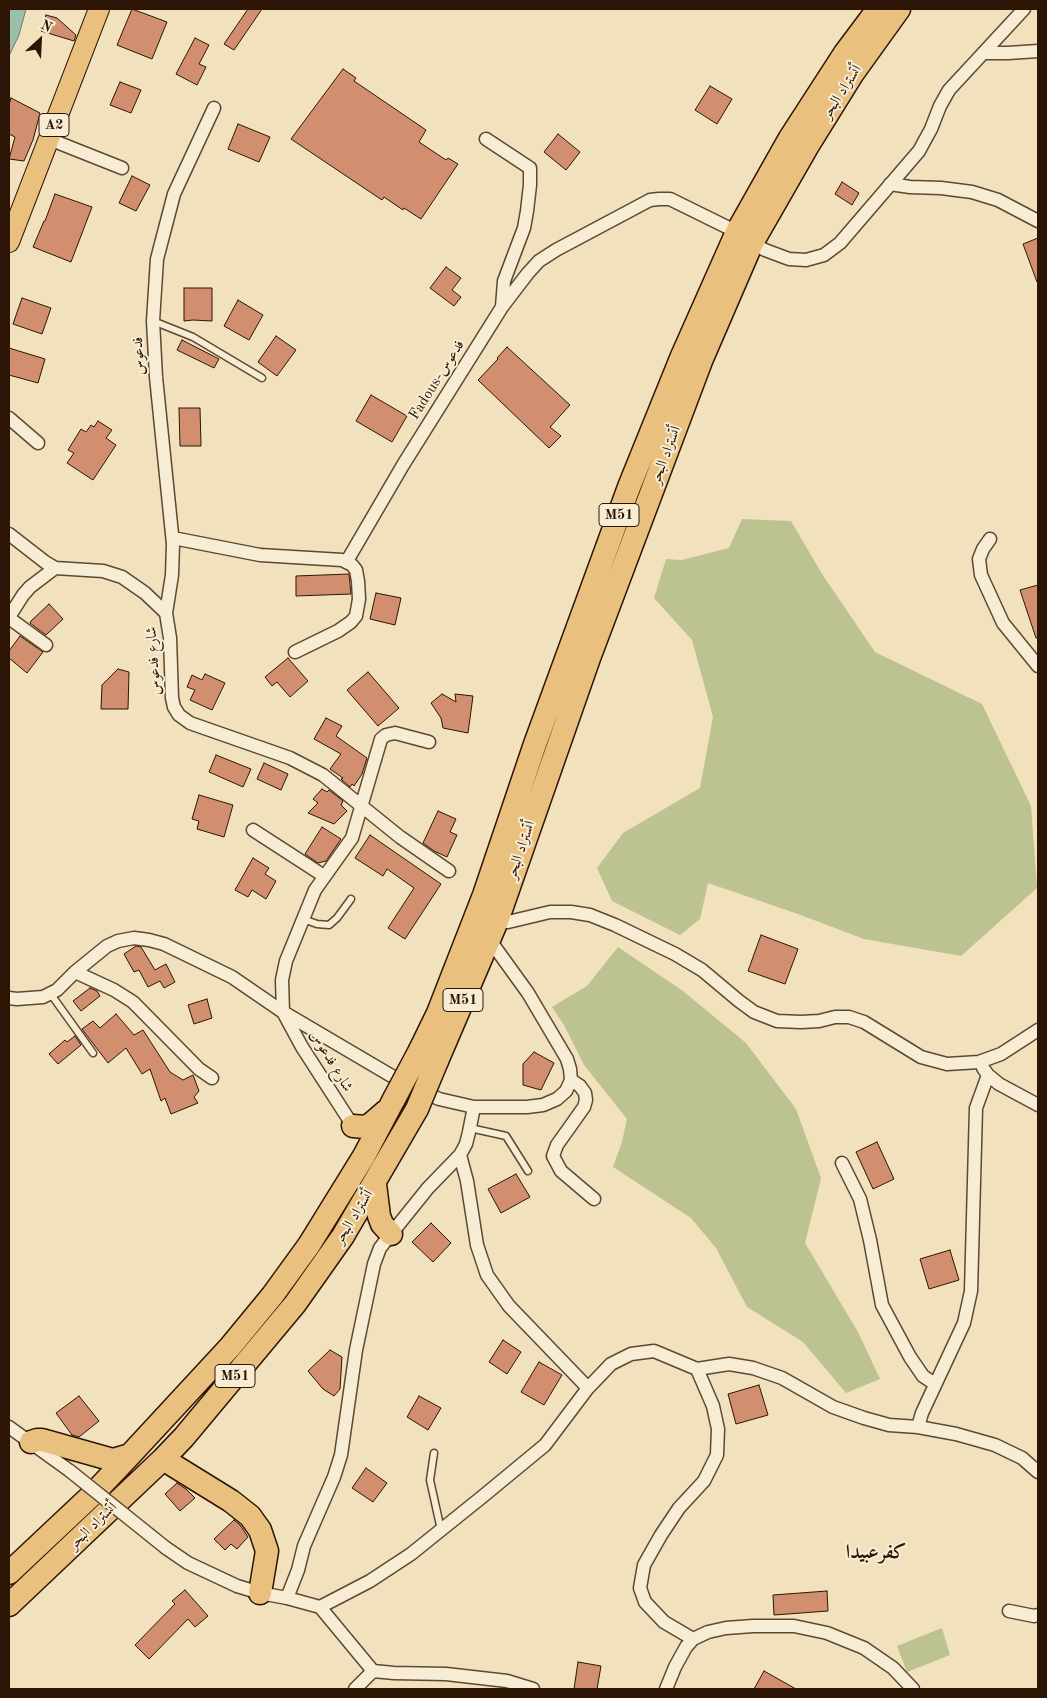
<!DOCTYPE html>
<html>
<head>
<meta charset="utf-8">
<style>
	body { margin:0 }
	#map { position:relative; width:1047px; height:1698px; overflow:hidden; background:#f2e1bd; font-family:"Old Standard TT",serif }
	canvas { display:block }
	.frame { position:absolute; inset:0; border:10px solid #2c1504; pointer-events:none }
	.north { position:absolute; left:15px; top:15px; width:50px; height:50px; -webkit-text-stroke:4px #f7ecd4; paint-order:stroke; rotate:25deg; font-size:14px; font-weight:700; line-height:20px; text-align:center; color:#2c1504 }
	.north::after { content:''; display:block; margin:auto; width:18px; height:22px; background:#2c1504; clip-path:polygon(50% 0,100% 100%,50% 72%,0 100%) }
</style>
</head>
<body>
<div id="map">
<canvas width="1047" height="1698"></canvas>
<div class="frame"></div>
<div class="north">N</div>
</div>
<script>
const g = document.querySelector('canvas').getContext('2d');
g.lineJoin = 'round';
function fillPath(path, color) { g.fillStyle = color; g.fill(path, 'evenodd'); }
const shape = rows => new Path2D(rows.map(r => 'M' + r).join(''));
function strokePath(path, color, width, dash) { g.strokeStyle = color; g.lineWidth = width; g.lineCap = dash ? 'butt' : 'round'; g.setLineDash(dash || []); g.stroke(path); }
function label(font, color, halo, rows, align = 'center') {
  g.font = font + ' "Old Standard TT",Amiri,serif'; g.lineWidth = 4; g.setLineDash([]); g.textBaseline = 'middle'; g.strokeStyle = halo; g.fillStyle = color; for (const [text, x, y, turn = 0] of rows) {
    g.save(); g.translate(x, y); g.rotate((+turn || 0) * Math.PI / 180); g.textAlign = isNaN(turn) ? turn : align; if (halo) g.strokeText(text, 0, 0); g.fillText(text, 0, 0); g.restore();
  }
}
const green = shape([
	[742,519,791,521,822,574,875,652,982,704,1031,806,1037,888,961,956,864,939,798,914,708,883,700,919,680,935,612,901,597,868,623,833,700,788,713,717,692,640,654,598,666,559,682,560,729,548],
	[618,947,683,991,746,1043,796,1109,821,1178,805,1243,858,1332,880,1379,846,1393,803,1342,747,1307,716,1248,691,1218,613,1167,622,1142,627,1119,584,1065,564,1025,552,1007,587,986],
	[942,1628,950,1655,907,1672,897,1646]
]);
const water = shape([
	[9,9,26,9,19,35,9,56,9,9]
]);
const building = shape([
	[132,9,167,22,152,59,117,45,132,9],
	[248,9,262,9,234,50,224,44,248,9],
	[46,15,57,18,76,35,74,41,41,31,46,15],
	[195,38,209,45,199,64,206,67,197,85,176,74,195,38],
	[343,69,356,78,354,81,426,130,419,142,446,160,448,158,458,164,421,219,404,208,403,210,384,197,382,200,291,139,343,69],
	[120,82,141,90,131,113,110,105,120,82],
	[710,86,732,99,717,124,695,110,710,86],
	[11,98,40,113,33,140,24,161,9,159,15,137,9,134,9,105,11,98],
	[238,124,270,137,259,162,228,149,238,124],
	[558,134,580,152,566,170,544,152,558,134],
	[132,176,150,185,136,211,119,203,132,176],
	[842,182,859,193,852,205,835,194,842,182],
	[55,194,92,207,71,262,33,247,44,221,45,221,55,194],
	[1038,238,1038,282,1037,282,1023,244,1038,238],
	[446,267,461,278,452,290,461,297,454,306,430,288,446,267],
	[184,288,212,288,212,321,193,320,184,321,184,288],
	[22,298,51,308,42,334,13,324,22,298],
	[238,300,263,315,249,340,224,326,238,300],
	[276,336,296,350,277,376,258,362,276,336],
	[182,340,219,359,214,368,177,350,182,340],
	[507,347,570,405,550,427,561,436,549,448,478,380,498,359,497,358,507,347],
	[9,348,45,359,38,383,9,375,9,348],
	[371,395,407,416,392,442,356,421,371,395],
	[179,408,200,408,201,446,180,446,179,408],
	[98,421,112,430,106,438,116,445,93,480,67,463,74,453,68,450,81,429,86,432,91,425,94,427,98,421],
	[349,574,351,594,296,596,296,576,349,574],
	[1038,585,1038,638,1036,638,1020,590,1038,585],
	[376,593,401,598,395,625,370,619,376,593],
	[49,604,63,619,46,635,30,623,31,621,49,604],
	[20,636,43,652,27,673,9,658,9,651,20,636],
	[288,658,308,681,290,697,277,682,272,686,265,677,288,658],
	[118,669,129,672,128,709,101,709,102,685,118,669],
	[368,672,399,708,378,726,347,690,368,672],
	[205,674,225,683,212,710,190,700,195,690,187,687,192,675,202,680,205,674],
	[442,694,456,702,455,694,473,696,468,733,443,728,441,718,431,703,442,694],
	[326,718,342,726,336,736,367,758,362,774,354,786,352,784,350,787,341,779,343,778,330,769,341,754,314,739,326,718],
	[216,755,251,769,243,787,209,772,216,755],
	[264,763,288,774,281,790,257,779,264,763],
	[322,789,327,792,329,790,343,801,341,805,347,811,334,824,308,813,318,803,313,799,322,789],
	[199,795,233,805,224,837,197,829,199,821,192,819,199,795],
	[438,811,456,819,450,832,457,835,447,857,434,851,423,843,438,811],
	[322,827,341,839,326,861,318,863,305,854,322,827],
	[370,835,441,884,405,939,388,928,414,888,387,869,383,876,355,858,370,835],
	[253,858,269,868,265,874,276,881,266,899,252,890,248,897,235,890,253,858],
	[761,935,798,949,785,984,748,971,761,935],
	[136,946,141,947,155,970,166,964,175,982,164,988,160,981,148,987,139,970,134,972,124,954,136,946],
	[90,988,97,991,100,996,81,1011,73,1001,90,988],
	[207,999,212,1018,194,1024,188,1005,207,999],
	[116,1014,134,1035,143,1030,170,1072,183,1080,193,1075,199,1091,194,1097,198,1103,171,1114,165,1098,161,1101,150,1069,142,1074,126,1048,108,1063,82,1029,93,1021,100,1028,116,1014],
	[75,1036,81,1045,58,1064,49,1054,65,1040,67,1042,75,1036],
	[534,1052,554,1063,541,1090,523,1085,523,1064,534,1052],
	[877,1142,894,1179,873,1189,856,1152,877,1142],
	[516,1174,530,1197,501,1213,488,1189,516,1174],
	[431,1223,451,1243,433,1262,412,1242,431,1223],
	[950,1250,959,1280,929,1289,920,1259,950,1250],
	[503,1340,521,1352,507,1374,489,1362,503,1340],
	[330,1350,342,1357,340,1389,334,1396,323,1389,308,1371,330,1350],
	[539,1362,562,1375,544,1405,521,1392,539,1362],
	[759,1385,768,1415,736,1424,728,1394,759,1385],
	[79,1396,99,1421,79,1437,72,1435,56,1413,79,1396],
	[419,1396,441,1408,428,1430,407,1417,419,1396],
	[366,1468,387,1483,373,1502,352,1488,366,1468],
	[177,1483,186,1489,195,1498,180,1511,165,1494,177,1483],
	[234,1520,240,1525,248,1537,237,1549,231,1544,225,1550,214,1539,234,1520],
	[185,1590,208,1616,195,1627,188,1619,149,1659,135,1645,175,1604,172,1601,185,1590],
	[827,1591,828,1611,774,1615,773,1595,827,1591],
	[578,1662,601,1666,597,1689,574,1689,578,1662],
	[764,1671,796,1689,754,1689,764,1671]
]);
const lane = shape([
	[153,321,193,337,262,378],
	[303,919,317,924,329,925,337,918,351,899],
	[50,993,93,1053],
	[470,1128,506,1136,528,1171],
	[434,1453,430,1480,441,1530]
]);
const street = shape([
	[984,53,1008,53,1038,51],
	[49,139,122,168],
	[486,139,530,168,530,185,527,211,524,228,504,281,502,307],
	[890,184,910,187,941,188,972,192,998,200,1038,221],
	[752,243,765,250,789,259,806,260,824,255,840,243,919,151,931,129,940,106,949,90,1024,9],
	[9,418,38,443],
	[9,534,45,562,55,568,103,571,122,577,145,593,166,613,170,638,172,698,174,707,179,715,190,723,290,758,323,775,400,837,449,871],
	[173,538,260,555,342,560,352,565,356,570,358,581,359,599,356,616,351,622,338,631,295,652],
	[990,539,983,549,979,559,981,575,1003,623,1038,666],
	[347,561,403,465,502,307,528,273,539,261,556,250,650,200,659,199,670,199,737,232],
	[166,613,172,575,173,544,156,377,153,321,157,259,174,194,214,108],
	[9,617,23,595,30,587,55,568],
	[9,618,46,645],
	[253,830,324,876],
	[497,921,508,922,550,912,571,912,590,915,615,925,675,954,702,970,739,1001,754,1012,777,1021,801,1022,819,1021,835,1017,849,1017,864,1022,921,1057,947,1064,979,1062,1001,1054,1038,1030],
	[75,972,114,990,133,1002,199,1069,212,1078],
	[9,998,17,999,43,997,57,990,75,972,107,946,118,941,134,938,149,940,164,944,232,977,283,1012,390,1075,439,1099,474,1107,527,1107,543,1105,557,1099,566,1091,571,1080,570,1069,567,1059,528,993,489,939],
	[983,1068,988,1075,999,1084,1038,1105],
	[571,1080,580,1086,585,1093,586,1100,584,1107,557,1145,553,1156,561,1171,594,1199],
	[353,1126,302,1047,283,1012,282,980,286,961,315,890,352,838,381,739,386,735,395,733,429,742],
	[460,1155,467,1181,477,1245,487,1275,509,1306,588,1388],
	[842,1163,860,1199,870,1240,882,1305,910,1357,923,1376,935,1384],
	[9,1427,70,1471],
	[918,1427,956,1434,995,1445,1022,1458,1038,1472],
	[166,1548,188,1563,237,1586,260,1593,287,1598,320,1607,373,1671,394,1673,446,1674,507,1681,533,1689],
	[287,1598,298,1570,304,1546,334,1477,341,1455,356,1350,374,1264,380,1248,391,1234,428,1188,460,1155,466,1144,469,1132,474,1107],
	[320,1607,370,1581,411,1554,482,1497,545,1445,588,1388,611,1364,631,1354,654,1351,697,1369,729,1364,753,1368,782,1378,833,1407,864,1418,889,1425,918,1427,922,1413,964,1323,971,1291,976,1108,988,1075],
	[1009,1611,1034,1616,1038,1615],
	[693,1639,664,1622,645,1602,640,1588,644,1565,661,1535,679,1508,704,1481,717,1455,718,1429,713,1406,697,1369],
	[355,1689,373,1671],
	[666,1689,675,1667,686,1647,693,1639,708,1632,726,1628,753,1626,794,1626,827,1633,864,1648,893,1668,913,1689]
]);
const primary = shape([
	[9,242,99,9]
]);
const highway = shape([
	[420,1050,438,1013,484,895,535,744,629,487,682,356,737,232,790,138,845,53,878,9],
	[437,1061,497,921,589,658,701,361,752,243,807,147,853,73,899,9],
	[353,1126,365,1127,371,1124,386,1111],
	[375,1184,379,1216,382,1224,391,1234],
	[31,1442,37,1440,42,1440,113,1460,130,1455],
	[163,1459,231,1501,250,1516,260,1530,267,1551,260,1593],
	[9,1573,93,1494,130,1455,230,1347,272,1296,309,1245,364,1156,394,1099],
	[9,1605,163,1459,184,1437,295,1304,343,1236,417,1109]
]);
const streetBridge = shape([
	[70,1471,166,1548]
]);
const highwayBridge = shape([
	[394,1099,420,1050],
	[417,1109,437,1061]
]);
const shields = [
	[54,125,30],
	[619,515,40],
	[463,1000,40],
	[235,1376,40]
];
const shieldNames = [
	["A2",54,125],
	["M51",619,515],
	["M51",463,1000],
	["M51",235,1376]
];
const streetNames = [
	["أتستراد البحر",842,92,-57],
	["فدعوس",139,356,-93],
	["Fadous-فدعوس",437,380,-58],
	["أتستراد البحر",666,455,-69],
	["شارع فدعوس",154,661,-94],
	["أتستراد البحر",521,850,-71],
	["شارع فدعوس",331,1061,59],
	["أتستراد البحر",354,1217,-58],
	["أتستراد البحر",93,1526,-44]
];
const districtNames = [
	["كفرعبيدا",876,1553]
];
fillPath(green, '#bcc290');
fillPath(water, '#9cbeab');
strokePath(water, '#6f7a68', 1);
fillPath(building, '#d18f6f');
strokePath(building, '#2c1504', 1);
strokePath(lane, '#5e4832', 9);
strokePath(street, '#5e4832', 15);
strokePath(primary, '#2c1504', 22);
strokePath(highway, '#2c1504', 25);
strokePath(lane, '#f7ecd4', 6);
strokePath(street, '#f7ecd4', 12);
strokePath(primary, '#e9c07e', 20);
strokePath(highway, '#e9c07e', 22);
strokePath(streetBridge, '#5e4832', 15, []);
strokePath(highwayBridge, '#2c1504', 25, []);
strokePath(streetBridge, '#f7ecd4', 12);
strokePath(highwayBridge, '#e9c07e', 22);
for (const [x, y, w] of shields) { const box = new Path2D(); box.roundRect(x - w / 2, y - 11.5, w, 23, 4); g.fillStyle = '#f7ecd4'; g.fill(box); strokePath(box, '#2c1504', 1); }
label('bold 14px', '#2c1504', null, shieldNames);
label('15px', '#2c1504', '#f7ecd4', streetNames);
label('bold 20px', '#2c1504', '#f7ecd4', districtNames);
</script>
</body>
</html>
